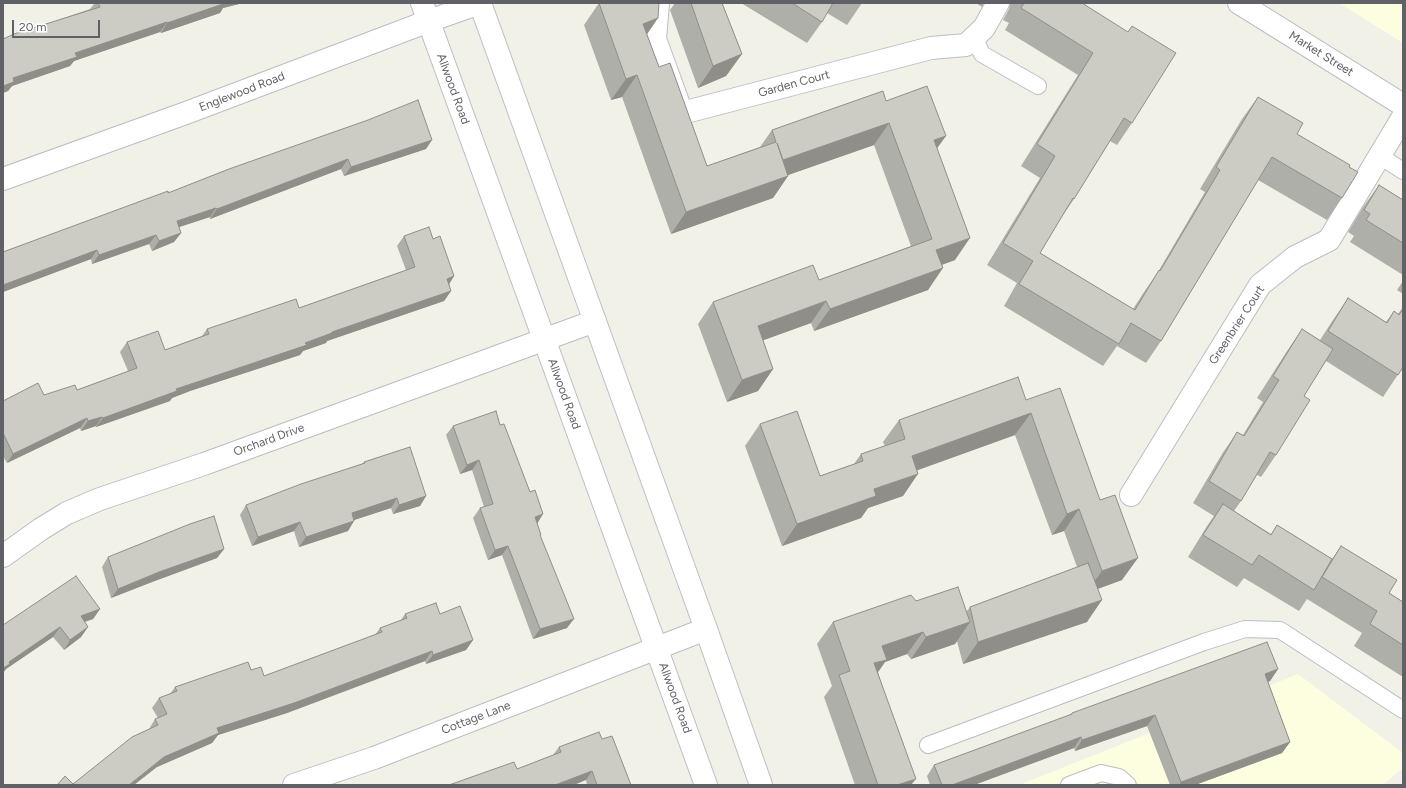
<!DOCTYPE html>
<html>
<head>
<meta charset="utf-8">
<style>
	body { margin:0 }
	#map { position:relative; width:1406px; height:788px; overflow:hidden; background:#f1f1e8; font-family:Figtree,sans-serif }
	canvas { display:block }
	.frame { position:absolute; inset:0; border:4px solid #5f6167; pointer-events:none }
	.scale { position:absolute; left:12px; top:20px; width:88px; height:18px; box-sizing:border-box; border:2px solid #5f6167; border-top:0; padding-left:5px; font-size:12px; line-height:14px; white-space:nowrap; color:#5f6167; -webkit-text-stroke:3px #fff; paint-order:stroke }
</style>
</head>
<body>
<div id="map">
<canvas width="1406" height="788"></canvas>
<div class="frame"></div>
<div class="scale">20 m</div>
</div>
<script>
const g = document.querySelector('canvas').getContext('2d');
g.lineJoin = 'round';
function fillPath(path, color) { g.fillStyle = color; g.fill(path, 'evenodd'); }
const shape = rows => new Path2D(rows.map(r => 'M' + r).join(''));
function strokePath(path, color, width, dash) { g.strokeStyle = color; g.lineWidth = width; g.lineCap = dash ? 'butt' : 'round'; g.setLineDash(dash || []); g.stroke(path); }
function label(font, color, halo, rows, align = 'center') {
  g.font = font + ' Figtree,sans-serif'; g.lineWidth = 3; g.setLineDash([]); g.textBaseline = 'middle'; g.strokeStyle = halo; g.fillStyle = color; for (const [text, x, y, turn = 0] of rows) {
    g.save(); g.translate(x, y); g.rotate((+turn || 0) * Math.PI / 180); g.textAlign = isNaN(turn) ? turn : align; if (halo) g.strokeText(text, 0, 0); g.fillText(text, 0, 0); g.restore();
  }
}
const commercial = shape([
	[1339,3,1403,3,1403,43],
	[1298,674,1403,753,1403,768,1383,785,1019,785]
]);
const lane = shape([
	[974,37,982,54,1038,86],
	[1380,156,1403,171],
	[928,745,1204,642,1245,629,1280,630,1403,710],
	[1069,785,1101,773,1119,777,1128,785]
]);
const street = shape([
	[658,3,655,39,682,113,931,48,966,45,984,28,998,3],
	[3,179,186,113,429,21,480,3],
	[1131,495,1260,285,1295,257,1329,240,1403,117],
	[3,556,41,529,67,513,100,499,204,464,595,321],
	[294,785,374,758,706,629]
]);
const secondary = shape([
	[422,3,706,785],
	[480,3,706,629,761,785],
	[1239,3,1403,105]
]);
const wall = shape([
	[95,3,243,3,223,8,220,13,161,33,160,32,74,61,70,66,12,86,8,91,3,93,3,39,90,9],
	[599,3,658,18,647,34,659,67,707,166,760,147,772,130,886,101,937,148,955,260,942,265,928,290,814,331,811,323,763,340,773,369,758,391,727,402,698,324,713,302,819,280,911,246,874,145,788,175,788,176,773,198,671,234,622,97,611,100,584,25],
	[675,3,722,3,742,54,726,76,698,88,670,10],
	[741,3,862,3,847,25,827,13,822,22,807,43],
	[976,3,984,3,982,7],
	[1010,3,1082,3,1132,123,1117,145,1110,141,1074,199,1061,218,1040,253,1133,309,1144,292,1158,272,1205,192,1200,189,1242,119,1258,97,1297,134,1349,167,1342,198,1327,220,1258,180,1161,341,1146,363,1117,346,1103,366,1004,306,1017,283,987,265,1040,178,1021,166,1078,75,1005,30,1009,23,1003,20,1009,9],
	[426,149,344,176,341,169,210,219,210,217,179,227,181,233,174,242,152,251,149,244,92,264,91,259,3,292,3,252,168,193,229,169],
	[1379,185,1403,200,1403,275,1350,242,1354,236,1348,232,1363,207],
	[404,236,433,239,454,276,449,284,451,291,444,301,327,341,326,343,303,351,300,355,190,391,172,398,170,401,96,427,96,426,81,431,80,428,7,463,3,456,3,401,44,395,77,390,128,371,120,352,127,342,165,350,202,336,207,329,299,308,406,270,397,246],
	[1403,281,1403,294,1397,290],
	[1348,298,1386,322,1394,311,1398,314,1403,307,1403,367,1383,397,1326,361,1304,396,1276,455,1261,477,1257,475,1241,501,1234,511,1271,534,1277,525,1332,559,1341,546,1389,593,1403,602,1403,677,1354,646,1362,633,1307,599,1299,611,1244,578,1237,587,1188,557,1207,526,1214,516,1193,503,1222,454,1237,432,1243,435,1263,402,1257,398,1287,351,1302,329,1320,340,1333,320],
	[1026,400,1122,580,1098,589,1087,622,963,664,957,641,955,644,911,659,907,654,885,662,878,672,911,785,855,785,824,697,832,686,817,644,833,622,916,601,967,611,970,607,1077,567,1064,531,1052,535,1015,435,917,470,903,496,868,508,861,518,782,546,745,446,760,424,820,476,854,464,861,454,885,446,883,442,899,420],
	[500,425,541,535,540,536,567,628,533,639,502,555,488,560,473,518,480,508,484,507,472,470,460,474,446,435,453,426],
	[364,462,426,496,420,506,393,514,391,508,354,520,348,531,299,547,294,531,252,546,240,515,246,505,362,464],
	[224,549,217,558,152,582,111,598,102,567,108,557],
	[100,609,93,619,85,622,88,627,81,637,64,650,53,637,6,669,3,673,3,625],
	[405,614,440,614,473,640,466,650,426,664,425,661,287,713,218,735,212,743,157,767,73,784,149,729,155,719,158,718,152,708,159,698,170,694,175,687,251,670,264,676,375,635,380,628,401,620],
	[1278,669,1270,681,1268,682,1290,742,1282,753,1195,785,1170,785,1147,726,1075,751,1074,748,974,785,930,785,927,776,934,765,1071,715,1072,713],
	[602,739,631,785,587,785,586,780,517,769,553,755,559,747]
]);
const shadedWall = shape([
	[223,3,243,3,223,8,220,13,161,33,167,23],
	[658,18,643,40,643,24],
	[167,22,160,32,74,61,70,66,12,86,8,91,3,93,3,86,13,78,75,53],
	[742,54,726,76,698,88,713,66],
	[637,75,622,97,611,100,626,79],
	[889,123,874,145,768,182,783,160],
	[946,136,930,158,934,140],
	[432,140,426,149,344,176,351,167],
	[348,159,341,169,210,219,217,209],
	[788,176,773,198,671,234,686,212],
	[216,208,210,217,170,230,177,221],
	[181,233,174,242,152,251,159,241],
	[156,235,149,244,92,264,99,255],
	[970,238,955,260,921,272,936,250],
	[97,250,91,259,3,292,3,285],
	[943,268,928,290,814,331,830,309],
	[454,276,448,286,447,279],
	[451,291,444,301,327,341,326,343,303,351,300,355,190,391,172,398,170,401,96,427,103,418,176,389,305,343,332,332],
	[826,301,811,323,742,348,758,326],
	[773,369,758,391,727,402,742,380],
	[1031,413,1015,435,896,478,912,456],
	[102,417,96,426,81,431,88,421],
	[87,418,80,428,7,463,13,454],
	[479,460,472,470,460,474,467,465],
	[918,474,903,496,868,508,861,518,782,546,797,524,874,489],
	[426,496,420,506,393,514,399,505],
	[397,498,391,508,345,523,352,513],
	[1079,509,1064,531,1052,535,1067,514],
	[543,514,537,524,535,517],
	[354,521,348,531,299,547,306,537],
	[300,522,294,531,252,546,258,537],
	[508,546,502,555,488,560,495,550],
	[224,549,217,558,152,582,111,598,118,589,159,572],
	[1138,558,1122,580,1086,593,1102,571],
	[1102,600,1087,622,963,664,978,642],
	[100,609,93,619,74,625,81,616],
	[574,619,567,628,533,639,540,629],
	[970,622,955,644,911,659,926,637],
	[60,627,53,637,6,669,3,673,3,668,9,662],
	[88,627,81,637,64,650,70,640],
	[923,632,907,654,885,662,871,682,859,685,882,646],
	[473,640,466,650,426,664,433,655],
	[432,651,425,661,287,713,218,735,212,743,157,767,134,785,129,785,164,757,217,728],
	[1278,669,1270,681,1257,686,1265,674],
	[1155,715,1147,726,1075,751,1082,740],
	[1081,737,1074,748,974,785,952,785],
	[1290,742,1282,753,1195,785,1179,785,1181,782],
	[592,771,586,780,574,785,555,785],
	[916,779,911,785,897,785]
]);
const building = shape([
	[98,3,226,3,167,23,167,22,75,53,77,57,13,78,14,82,3,86,3,39,14,34,100,7,98,3],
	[599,3,659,3,658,18,643,24,659,67,670,63,707,166,776,142,772,130,883,91,886,101,927,86,946,136,934,140,970,238,936,250,943,268,830,309,826,301,758,326,773,369,742,380,713,302,813,265,819,280,932,239,889,123,783,160,777,143,788,176,686,212,637,75,626,79,599,3],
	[691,3,722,3,742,54,713,66,691,3],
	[792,3,833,3,822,22,792,3],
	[1024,3,1082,3,1128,32,1132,26,1176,53,1132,123,1124,118,1074,199,1073,198,1040,253,1135,310,1159,270,1160,271,1220,170,1216,167,1258,97,1303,123,1297,134,1350,165,1349,167,1358,172,1342,198,1272,157,1161,341,1131,323,1119,344,1019,284,1033,261,1003,243,1055,156,1037,144,1093,53,1021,8,1024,3],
	[418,100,432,140,351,167,348,159,217,209,216,208,177,221,181,233,159,241,156,235,99,255,97,250,3,285,3,252,168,191,168,193,229,169,368,120,418,100],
	[1379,185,1403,200,1403,243,1366,220,1370,214,1364,210,1379,185],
	[429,227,433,239,440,236,454,276,447,279,451,291,332,332,332,333,305,343,307,345,197,382,176,389,177,391,103,418,102,417,88,421,87,418,13,454,3,433,3,401,38,383,44,395,75,385,77,390,137,368,127,342,158,331,165,350,209,334,207,329,296,299,299,308,415,267,404,236,429,227],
	[1348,298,1387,323,1394,311,1399,315,1403,309,1403,367,1398,375,1328,331,1348,298],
	[1302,329,1333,349,1304,396,1310,400,1276,455,1270,452,1241,501,1209,481,1237,432,1244,436,1279,380,1273,376,1302,329],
	[1018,377,1026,400,1060,388,1100,500,1115,495,1138,558,1102,571,1079,509,1067,514,1031,413,912,456,918,474,874,489,876,496,797,524,760,424,797,411,820,476,863,461,861,454,905,439,899,420,1018,377],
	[496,411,500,425,504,424,530,492,535,490,543,514,535,517,541,535,540,535,574,619,540,629,508,546,495,550,480,508,493,504,479,460,467,465,453,426,496,411],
	[410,447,426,496,399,505,397,498,352,513,354,521,306,537,300,522,258,537,246,505,301,484,365,463,364,462,410,447],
	[1223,504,1271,535,1277,525,1332,559,1314,590,1259,555,1252,565,1203,535,1223,504],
	[214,516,224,549,159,572,118,589,108,557,190,524,214,516],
	[1341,546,1397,580,1389,593,1403,602,1403,645,1370,624,1377,611,1322,577,1341,546],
	[1088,563,1102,600,978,642,970,607,1088,563],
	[76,576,100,609,81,616,88,627,70,640,60,627,9,662,10,664,3,668,3,625,76,576],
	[958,587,970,622,926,637,923,632,882,646,887,660,874,663,916,779,897,785,878,785,839,675,850,671,833,622,911,595,916,601,958,587],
	[436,603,440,614,460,606,473,640,433,655,432,651,294,703,217,728,219,733,164,757,129,785,57,785,65,776,73,784,132,737,158,725,155,719,167,714,159,698,177,691,175,687,248,662,251,670,261,667,264,676,382,632,380,628,407,618,405,614,436,603],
	[1267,642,1278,669,1265,674,1290,742,1181,782,1155,715,1082,740,1081,737,952,785,942,785,934,765,1072,714,1072,713,1267,642],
	[599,732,602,739,612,736,631,785,597,785,592,771,555,785,449,785,514,762,517,769,561,752,559,747,599,732]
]);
const streetNames = [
	["Market Street",1321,54,32],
	["Garden Court",794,84,-15],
	["Allwood Road",453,89,70],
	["Englewood Road",242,92,-21],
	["Greenbrier Court",1237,325,-57],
	["Allwood Road",564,394,70],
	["Orchard Drive",269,440,-20],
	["Allwood Road",675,698,70],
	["Cottage Lane",476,718,-21]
];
fillPath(commercial, '#fdfde0');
strokePath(lane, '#bcbdc3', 18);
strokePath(street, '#bcbdc3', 24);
strokePath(secondary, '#bdbec5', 24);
strokePath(lane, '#fff', 16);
strokePath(street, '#fff', 22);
strokePath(secondary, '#fff', 22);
fillPath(wall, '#afafa9');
fillPath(shadedWall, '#8f8e89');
fillPath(building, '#cccbc4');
strokePath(building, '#8f8e89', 1);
label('12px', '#5f6167', '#fff', streetNames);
</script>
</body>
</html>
